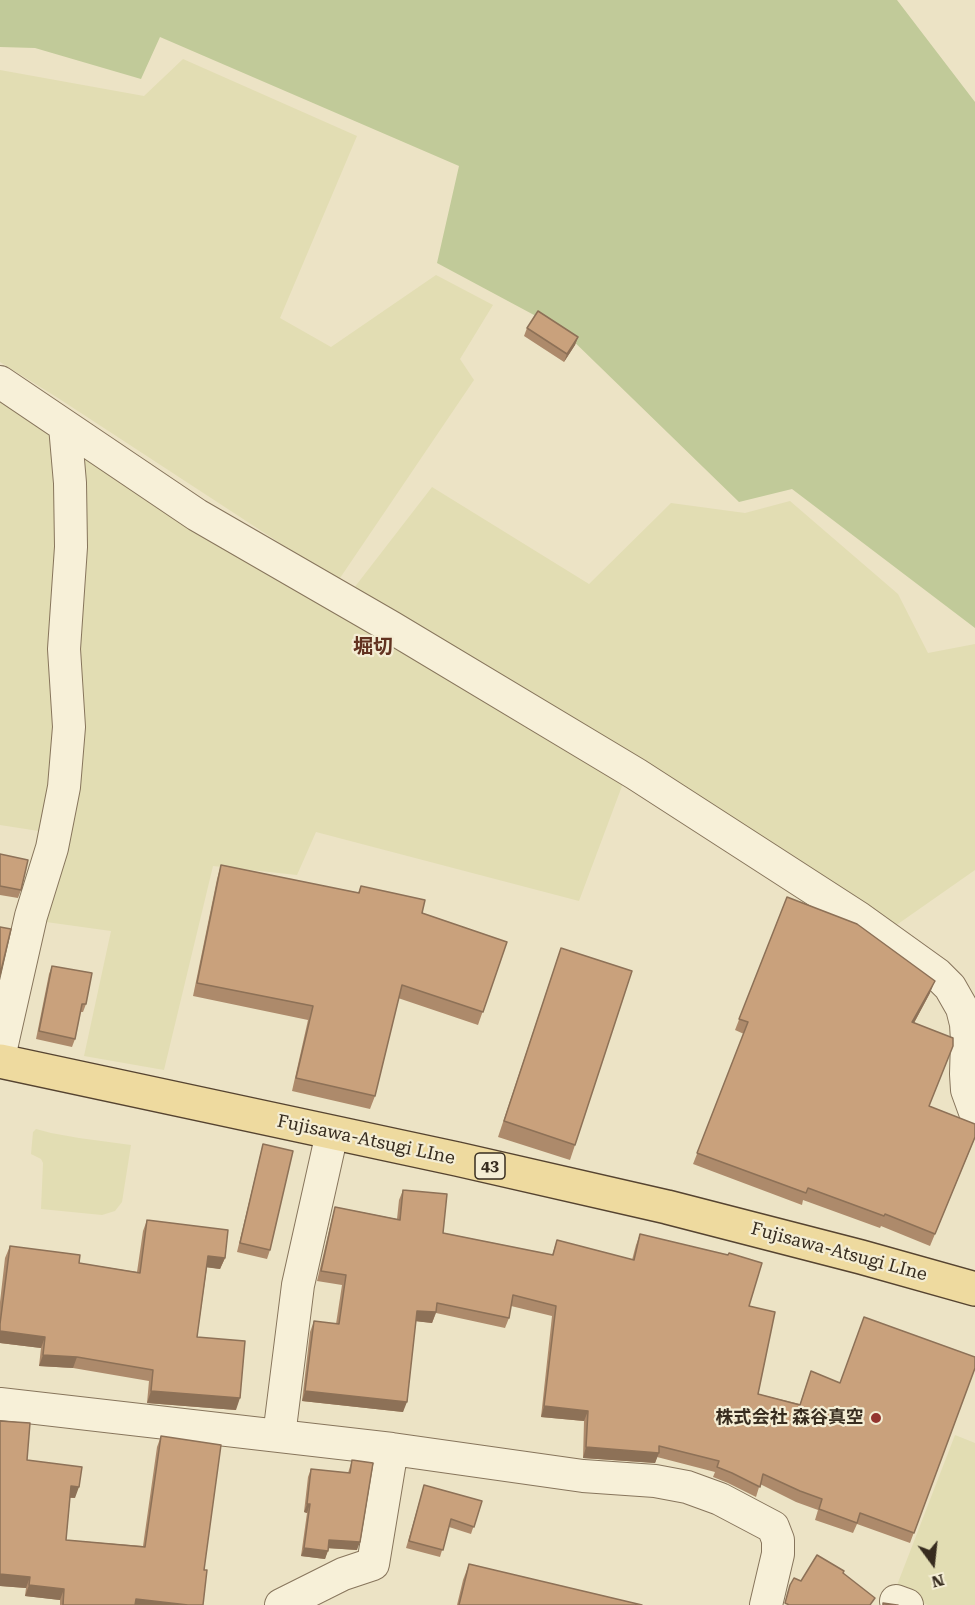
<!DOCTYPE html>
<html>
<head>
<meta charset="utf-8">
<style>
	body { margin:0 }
	#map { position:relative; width:975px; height:1605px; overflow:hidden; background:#ece3c5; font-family:"Roboto Serif",serif }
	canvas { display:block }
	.north { position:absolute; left:903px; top:1533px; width:60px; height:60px; -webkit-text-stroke:4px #f4edd4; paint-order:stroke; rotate:165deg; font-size:16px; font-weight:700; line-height:24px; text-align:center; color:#372c1f }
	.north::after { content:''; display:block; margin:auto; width:21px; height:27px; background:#372c1f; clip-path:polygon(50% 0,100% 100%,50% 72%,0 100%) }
</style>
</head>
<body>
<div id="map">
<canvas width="975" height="1605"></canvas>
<div class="north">N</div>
</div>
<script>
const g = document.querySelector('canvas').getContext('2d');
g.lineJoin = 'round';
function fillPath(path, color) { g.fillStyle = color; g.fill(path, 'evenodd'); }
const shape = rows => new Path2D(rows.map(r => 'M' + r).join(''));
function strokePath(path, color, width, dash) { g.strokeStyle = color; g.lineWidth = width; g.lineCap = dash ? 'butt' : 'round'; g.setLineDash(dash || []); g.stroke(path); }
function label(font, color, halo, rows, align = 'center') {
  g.font = font + ' "Roboto Serif","Noto Sans JP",serif'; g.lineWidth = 4.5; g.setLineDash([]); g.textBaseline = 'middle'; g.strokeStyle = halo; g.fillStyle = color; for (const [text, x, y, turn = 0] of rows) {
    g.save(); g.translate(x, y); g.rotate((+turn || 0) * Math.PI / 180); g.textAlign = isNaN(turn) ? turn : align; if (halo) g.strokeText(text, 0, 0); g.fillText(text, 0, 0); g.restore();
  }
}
const farmland = shape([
	[183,59,357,136,280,318,331,347,436,275,493,305,460,359,474,380,338,581,58,398,0,362,0,70,144,96],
	[0,388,57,439,62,720,45,832,0,825],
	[84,451,625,778,579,901,316,832,297,875,213,866,164,1070,84,1056,111,931,46,922,71,807,75,510],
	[432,487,589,584,671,503,745,513,790,501,898,594,928,653,975,644,975,870,895,926,354,588],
	[36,1129,51,1133,79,1138,131,1145,122,1202,115,1211,102,1215,41,1209,43,1163,41,1159,31,1154,33,1132],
	[955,1435,975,1443,975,1605,928,1605,894,1593]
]);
const green = shape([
	[0,0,897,0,975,102,975,628,792,489,739,502,562,330,437,263,459,166,160,37,141,79,35,48,0,47]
]);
const minor = shape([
	[0,382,197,515,391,627,636,774,859,918,937,974,950,987,962,1008,966,1024,967,1041,966,1074,967,1090,975,1112],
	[0,1053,31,916,52,848,64,787,69,727,64,649,71,547,70,483,65,426],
	[0,1404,392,1449,583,1476,655,1481,687,1487,720,1499,773,1527,778,1540,778,1554,766,1605],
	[279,1436,298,1285,332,1133],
	[896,1601,907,1605],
	[281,1605,343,1574,373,1564,392,1449]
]);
const major = shape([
	[0,1061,457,1159,667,1207,861,1257,975,1289]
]);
const wall = shape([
	[527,328,578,337,575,345,564,362,524,336],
	[0,854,21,890,18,898,0,895],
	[221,865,358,893,361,886,422,913,507,942,478,1025,398,998,375,1096,370,1109,292,1091,308,1020,193,996,217,879],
	[787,897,930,993,914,1023,929,1106,975,1124,975,1138,930,1246,881,1226,880,1228,803,1200,802,1205,693,1164,744,1034,735,1030],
	[561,948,575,1145,570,1160,498,1137],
	[52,966,86,1004,83,1012,80,1012,75,1039,72,1047,36,1039,49,974],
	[263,1144,270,1250,267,1259,237,1252,261,1152],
	[403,1190,443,1233,552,1255,557,1240,632,1260,636,1245,640,1234,749,1306,758,1394,800,1404,811,1371,840,1383,975,1368,910,1543,857,1524,853,1533,815,1520,818,1510,796,1502,760,1484,756,1497,728,1483,713,1477,715,1472,657,1457,655,1463,583,1458,584,1421,541,1417,552,1316,511,1306,509,1318,505,1328,436,1313,432,1323,416,1321,403,1412,302,1401,310,1332,314,1321,336,1324,342,1285,317,1281,332,1218,335,1207,397,1219,399,1200],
	[147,1220,225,1258,220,1269,207,1267,197,1337,236,1410,147,1403,149,1381,73,1368,39,1366,41,1348,0,1343,0,1302,5,1258,10,1246,79,1263,137,1272,143,1231],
	[0,1421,27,1460,75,1498,70,1498,66,1540,143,1546,157,1447,161,1436,204,1570,203,1605,60,1605,60,1600,25,1596,26,1588,0,1586],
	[352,1460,357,1550,328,1548,325,1559,301,1556,307,1513,304,1512,308,1477,311,1469,348,1473],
	[424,1485,482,1501,471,1534,449,1527,440,1557,406,1548],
	[469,1564,642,1605,457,1605,463,1580]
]);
const shadedWall = shape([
	[578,337,575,345,564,362,567,354],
	[935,981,930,993,908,1034,912,1022],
	[208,1256,225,1258,220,1269,204,1267],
	[417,1311,436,1312,432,1323,414,1321],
	[0,1331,45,1337,41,1348,0,1343],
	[43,1355,77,1357,73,1368,39,1366],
	[151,1391,240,1398,236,1410,147,1403],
	[305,1391,407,1402,403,1412,302,1401],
	[544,1406,588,1411,584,1421,541,1417],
	[586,1447,659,1453,655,1463,583,1458],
	[71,1486,79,1487,75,1498,67,1497],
	[307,1504,310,1504,307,1513,304,1512],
	[329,1540,360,1542,357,1550,326,1548],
	[304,1548,328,1551,325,1559,301,1556],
	[0,1574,30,1577,26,1588,0,1586],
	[29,1585,64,1589,60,1600,25,1596],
	[136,1599,188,1605,134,1605]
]);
const building = shape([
	[538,311,578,337,567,354,527,328,538,311],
	[0,854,28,860,21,890,0,886,0,854],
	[221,865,359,893,361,886,425,900,422,913,507,942,483,1012,402,985,375,1096,296,1078,313,1006,197,983,221,865],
	[787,897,857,924,935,981,912,1022,953,1038,953,1046,929,1106,975,1124,975,1137,935,1234,885,1214,884,1216,808,1188,806,1193,697,1153,748,1022,739,1019,787,897],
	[0,927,11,929,0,975,0,927],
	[561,948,632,971,575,1145,504,1121,561,948],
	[52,966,92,973,86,1004,82,1004,75,1039,39,1031,52,966],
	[263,1144,293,1151,270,1250,240,1243,263,1144],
	[403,1190,447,1194,443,1233,553,1255,557,1240,634,1260,640,1234,728,1255,729,1253,762,1263,749,1306,775,1312,758,1394,800,1405,811,1371,840,1383,864,1317,975,1357,975,1368,914,1533,860,1513,857,1523,819,1509,822,1499,800,1491,763,1474,760,1487,732,1473,717,1467,719,1461,659,1446,659,1453,586,1447,588,1411,544,1406,556,1306,513,1295,509,1318,437,1303,436,1312,417,1311,407,1402,305,1391,314,1321,339,1324,346,1275,321,1271,335,1207,400,1220,403,1190],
	[147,1220,228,1230,225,1258,208,1256,197,1337,245,1341,240,1398,151,1391,153,1370,77,1357,43,1355,45,1337,0,1331,0,1324,10,1246,80,1255,79,1263,140,1273,147,1220],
	[0,1421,30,1423,27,1460,82,1467,79,1487,71,1486,66,1540,145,1547,161,1436,221,1445,204,1570,207,1570,203,1605,188,1605,136,1599,135,1605,63,1605,64,1589,29,1585,30,1577,0,1574,0,1421],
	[352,1460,373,1463,360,1542,329,1540,328,1551,304,1548,310,1504,307,1504,311,1469,350,1473,352,1460],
	[424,1485,482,1501,474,1527,451,1519,443,1550,409,1541,424,1485],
	[817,1555,844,1571,843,1573,875,1598,870,1605,789,1605,785,1603,790,1585,794,1578,801,1581,817,1555],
	[469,1564,642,1605,459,1605,469,1564],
	[883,1603,897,1605,898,1605,883,1605,883,1603]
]);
const markers = [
	[876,1418,6,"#93342e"]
];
const shields = [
	[490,1166,30]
];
const shieldNames = [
	["43",490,1166]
];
const streetNames = [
	["Fujisawa-Atsugi LIne",366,1140,12],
	["Fujisawa-Atsugi LIne",839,1252,15]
];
const poiNames = [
	["株式会社 森谷真空",864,1418]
];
const neighbourhoodNames = [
	["堀切",373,647]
];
fillPath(farmland, '#e2ddb3');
fillPath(green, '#c1ca99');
strokePath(minor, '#87755c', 34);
strokePath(major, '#554330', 36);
strokePath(minor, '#f7f0d8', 32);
strokePath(major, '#eeda9f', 33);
fillPath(wall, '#ad8a6b');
fillPath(shadedWall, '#8d7157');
fillPath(building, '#c9a17c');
strokePath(building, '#8d7157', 1.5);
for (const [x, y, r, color] of markers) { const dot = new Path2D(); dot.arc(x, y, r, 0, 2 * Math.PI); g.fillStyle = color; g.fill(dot); strokePath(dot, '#f4edd4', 2); }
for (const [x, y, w] of shields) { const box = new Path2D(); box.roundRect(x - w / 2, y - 13, w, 26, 4.5); g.fillStyle = '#f4edd4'; g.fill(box); strokePath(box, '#372c1f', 1.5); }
label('bold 16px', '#372c1f', null, shieldNames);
label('18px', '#372c1f', '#f4edd4', streetNames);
label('bold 18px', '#372c1f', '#f4edd4', poiNames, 'right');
label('bold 20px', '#623220', '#f4edd4', neighbourhoodNames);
</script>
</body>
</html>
